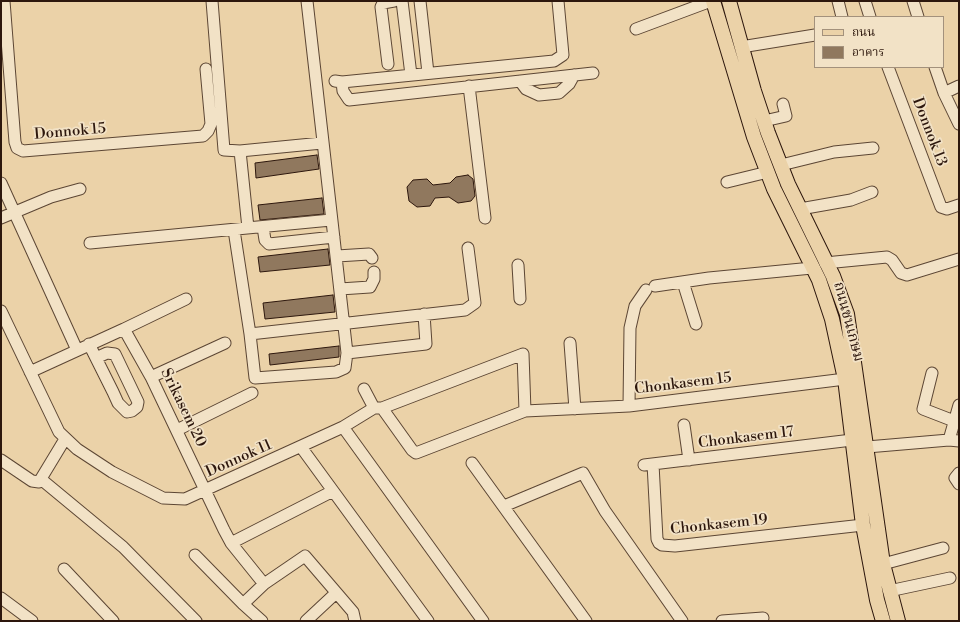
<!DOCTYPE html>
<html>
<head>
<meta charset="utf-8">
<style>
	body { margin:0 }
	#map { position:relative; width:960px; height:622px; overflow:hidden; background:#ebd2a8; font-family:"Libre Bodoni","Noto Serif Thai",serif }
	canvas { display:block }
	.frame { position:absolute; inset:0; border:2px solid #2d170d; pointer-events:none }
	.legend { position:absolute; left:814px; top:16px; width:130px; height:52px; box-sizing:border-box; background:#f2e2c6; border:1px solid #a3917c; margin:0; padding:5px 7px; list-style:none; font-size:12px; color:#2d170d }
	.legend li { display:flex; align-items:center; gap:8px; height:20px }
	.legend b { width:20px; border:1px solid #a3917c }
</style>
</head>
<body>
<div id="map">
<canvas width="960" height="622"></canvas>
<div class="frame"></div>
<ul class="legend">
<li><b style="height:5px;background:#ebd2a8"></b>ถนน</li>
<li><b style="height:11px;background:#90785e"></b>อาคาร</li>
</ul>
</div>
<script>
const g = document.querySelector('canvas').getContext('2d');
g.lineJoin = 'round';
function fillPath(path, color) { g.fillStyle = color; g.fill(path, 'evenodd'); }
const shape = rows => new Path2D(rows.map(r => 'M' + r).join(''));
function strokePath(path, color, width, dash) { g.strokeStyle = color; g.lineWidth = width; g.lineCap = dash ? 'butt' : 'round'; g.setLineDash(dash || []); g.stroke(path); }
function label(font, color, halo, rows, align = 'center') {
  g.font = font + ' "Libre Bodoni","Noto Serif Thai",serif'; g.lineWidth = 3.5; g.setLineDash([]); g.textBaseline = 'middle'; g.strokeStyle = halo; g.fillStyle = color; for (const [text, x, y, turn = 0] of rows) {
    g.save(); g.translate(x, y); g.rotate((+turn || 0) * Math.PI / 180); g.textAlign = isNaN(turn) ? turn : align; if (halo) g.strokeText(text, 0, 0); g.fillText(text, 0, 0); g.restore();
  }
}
const building = shape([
	[317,155,319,169,256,178,255,163,317,155],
	[468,175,473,179,475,196,471,201,458,203,449,197,435,198,430,206,417,207,409,201,407,187,413,180,427,179,433,185,450,183,456,177,468,175],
	[322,198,324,214,260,220,258,205,322,198],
	[328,249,330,265,260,272,258,257,328,249],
	[333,295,335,312,265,319,263,303,333,295],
	[339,346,339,357,270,365,269,354,339,346]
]);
const minor = shape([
	[4,1,15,142,17,148,23,151,203,136,208,131,211,124,206,69],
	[212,1,224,150,240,151,322,143],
	[402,1,411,75],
	[420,1,428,73],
	[838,1,842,17],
	[865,1,870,17],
	[913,1,918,17],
	[636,29,711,1],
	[741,47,815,35],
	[388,64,381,7,383,3,394,1],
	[888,67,941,207,947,209,959,205],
	[935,67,944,93,959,124],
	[335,81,342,82,554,61,563,55,558,1],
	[520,81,526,89,539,95,559,93,569,84,574,75],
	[342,82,343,91,349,100,593,73],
	[469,86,485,218],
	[944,93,959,86],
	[764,121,786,116,783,104],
	[240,151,248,228],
	[781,165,834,152,873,148],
	[727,182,768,172],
	[1,183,77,350],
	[800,209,851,200,872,192],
	[1,218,51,197,80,189],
	[263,227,265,240,269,244,334,237],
	[234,230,250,334,255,378,336,372,345,368,347,353,307,1],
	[90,243,331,220],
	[337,256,369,254,372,258],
	[825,263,887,257,892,260,901,273,907,275,959,259],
	[518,265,520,299],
	[683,282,696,324],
	[655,286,709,278,812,268],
	[340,289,370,287,374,279,374,272],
	[1,311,59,432,77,449,112,472,163,498,185,499,343,427,483,621],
	[124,329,186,299],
	[250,334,465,310,475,303,468,248],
	[570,343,575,409],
	[89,344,113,392,118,403,127,412,132,411,137,407,138,402,115,354,107,353,96,358],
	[347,353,426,344,424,314],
	[523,354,525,411,416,453,412,450,382,408,523,354],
	[30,372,124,329,151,377,224,530,231,543,264,584,243,604,262,621],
	[932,373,923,409,954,421],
	[151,377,225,343],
	[364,389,374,408],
	[629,406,630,328,635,306,646,290],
	[525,411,629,406,845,379],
	[684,425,689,460],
	[343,427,374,408,382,408],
	[177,430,252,393],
	[949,440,959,405],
	[301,447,428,621],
	[867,447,949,440,959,441],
	[1,460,32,481,39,482,65,439],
	[472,463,586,621],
	[653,464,657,539,659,543,662,545,675,546,863,525],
	[644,465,852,440],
	[959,473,955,478,959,484],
	[42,480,123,547,196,621],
	[504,506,583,473,605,511,682,621],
	[231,543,333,491],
	[195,555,243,604],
	[883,564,943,548],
	[64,569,113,621],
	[264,584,305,556,353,612,355,621],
	[889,591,950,578],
	[1,598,32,621],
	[306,621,336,593],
	[722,621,763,618]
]);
const major = shape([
	[713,1,754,137,774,189,819,280,832,319,845,379,863,525,877,600,883,621],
	[729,1,754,91,768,133,788,184,833,276,847,314,883,564,898,621]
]);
const streetNames = [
	["Donnok 15",70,132,-5],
	["Donnok 13",929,132,69],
	["ถนนชนเกษม",848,322,75],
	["Chonkasem 15",683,384,-7],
	["Srikasem 20",183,408,64],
	["Chonkasem 17",746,438,-7],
	["Donnok 11",239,459,-24],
	["Chonkasem 19",719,525,-6]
];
fillPath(building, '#90785e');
strokePath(building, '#2d170d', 1);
strokePath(minor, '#5c4634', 13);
strokePath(major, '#2d170d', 16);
strokePath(minor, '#f2e2c6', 11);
strokePath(major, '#ebd2a8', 14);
label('15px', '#2d170d', '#f2e2c6', streetNames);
</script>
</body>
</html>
